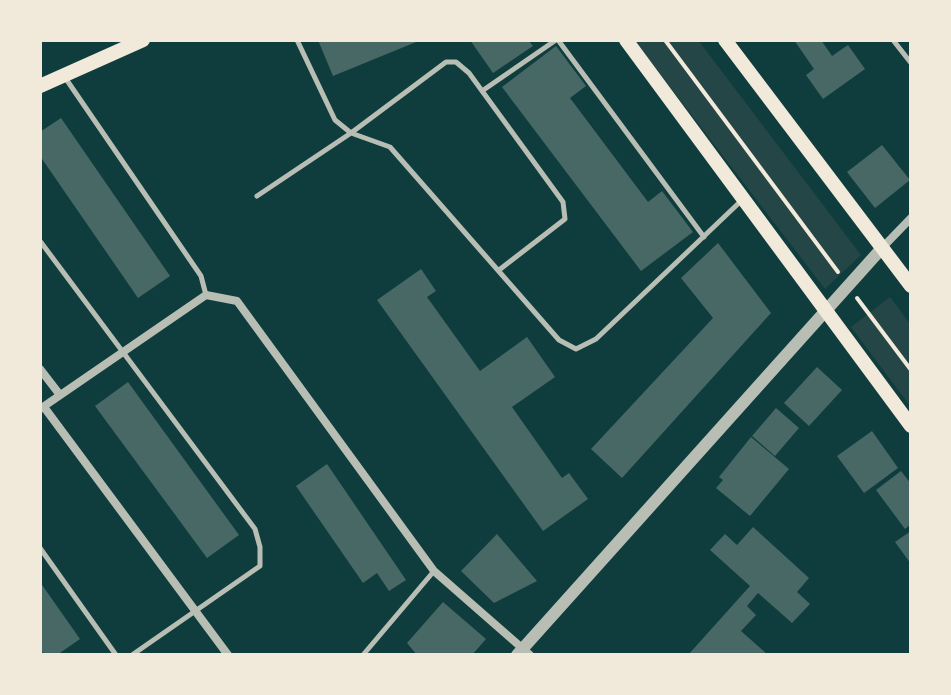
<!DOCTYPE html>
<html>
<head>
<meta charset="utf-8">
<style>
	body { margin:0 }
	#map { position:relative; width:951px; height:695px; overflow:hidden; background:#0f3d3e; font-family:Raleway,sans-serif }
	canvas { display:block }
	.frame { position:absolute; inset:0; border:42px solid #f1e9da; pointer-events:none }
</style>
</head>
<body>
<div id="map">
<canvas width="951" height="695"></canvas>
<div class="frame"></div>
</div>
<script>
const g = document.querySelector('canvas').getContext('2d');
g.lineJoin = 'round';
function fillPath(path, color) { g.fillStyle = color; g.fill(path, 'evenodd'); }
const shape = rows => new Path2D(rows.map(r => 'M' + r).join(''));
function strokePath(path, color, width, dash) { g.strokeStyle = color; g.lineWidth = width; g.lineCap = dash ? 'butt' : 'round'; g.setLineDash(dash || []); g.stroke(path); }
const green = shape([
	[634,40,698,40,861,255,825,289],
	[890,297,911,325,911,407,851,327]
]);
const building = shape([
	[318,40,421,40,333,76],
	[470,40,528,40,533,46,493,73],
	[794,40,821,40,832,56,848,45,865,69,823,99,806,75,814,69],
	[556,46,586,86,570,98,648,202,662,191,693,232,641,271,502,87],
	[61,118,170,276,138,298,40,156,40,132],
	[882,145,910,180,875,208,847,172],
	[718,243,771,313,622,478,591,449,713,318,681,278],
	[421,269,436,291,427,297,480,371,527,337,555,377,512,407,562,478,569,473,588,499,543,531,377,300],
	[817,367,842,390,809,426,784,403],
	[128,382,239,535,207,558,95,406],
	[776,408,799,428,775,456,752,436],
	[872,431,898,468,864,493,837,456],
	[751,437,789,469,750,516,716,488,723,480,719,477],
	[327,464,406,580,389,591,377,573,363,583,296,486],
	[901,471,911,484,911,524,905,529,876,490],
	[753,527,809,578,797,592,810,604,792,623,758,593,747,606,756,615,741,631,768,655,688,655,750,586,710,550,725,534,737,545],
	[911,531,911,564,895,542],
	[497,534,537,581,494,603,461,571],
	[40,582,80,639,57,655,40,652],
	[443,602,486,639,472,655,417,655,407,643]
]);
const path = shape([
	[665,40,838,272],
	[857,298,911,370]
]);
const service = shape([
	[297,40,335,120,351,133,390,147,559,340,576,349,596,339,742,200],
	[558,40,704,237],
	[893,40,911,63],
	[64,76,201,276,206,295],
	[482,91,556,40],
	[257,196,351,133,446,62,456,62,469,73,563,202,565,219,499,270],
	[40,241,255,529,260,547,260,566,132,655],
	[40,548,116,655],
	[363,655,434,571]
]);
const minor = shape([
	[882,248,911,218],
	[40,369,60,395],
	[44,407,228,655],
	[40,409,206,295,237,301,434,571,530,655]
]);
const tertiary = shape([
	[517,655,882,248]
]);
const secondary = shape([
	[626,40,911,426],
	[725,40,911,286],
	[40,86,143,40]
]);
fillPath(green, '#244646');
fillPath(building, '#486865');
strokePath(path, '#f1e9da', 4);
strokePath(service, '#b8beb3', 5);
strokePath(minor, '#b8beb3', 8);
strokePath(tertiary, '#b8beb3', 12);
strokePath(secondary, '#f1e9da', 14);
</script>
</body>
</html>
